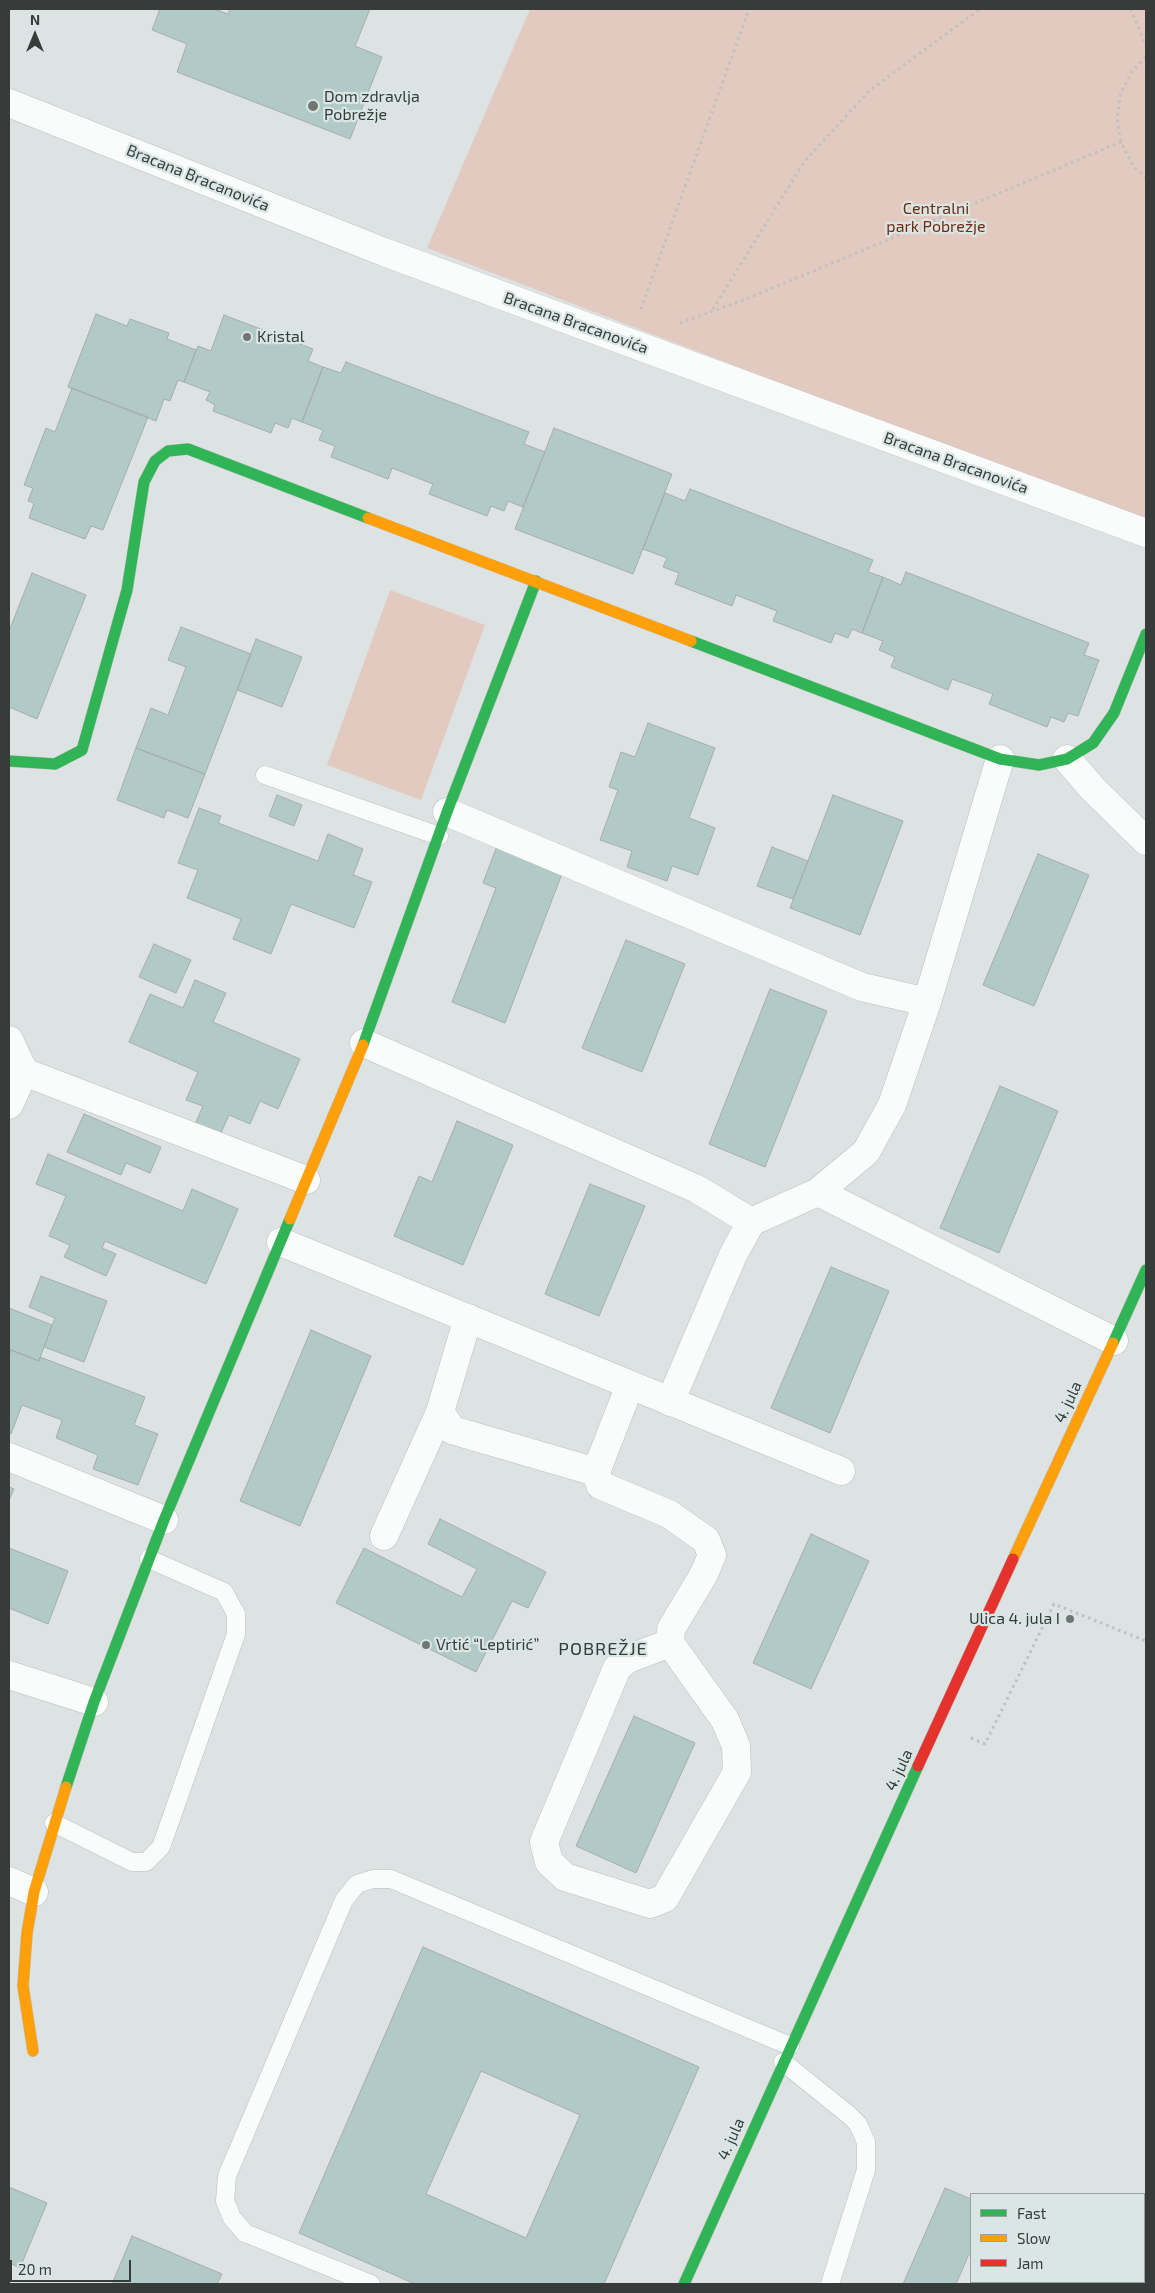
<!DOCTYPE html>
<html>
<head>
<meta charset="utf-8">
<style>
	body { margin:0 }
	#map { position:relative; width:1155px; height:2293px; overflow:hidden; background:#dce3e2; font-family:"Exo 2",sans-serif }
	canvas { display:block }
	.frame { position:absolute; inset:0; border:10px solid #373c3b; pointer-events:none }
	.legend { position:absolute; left:970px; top:2193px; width:175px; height:90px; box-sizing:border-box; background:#d9e6e4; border:1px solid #98a2a0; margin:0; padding:6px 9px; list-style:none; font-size:15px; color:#373c3b }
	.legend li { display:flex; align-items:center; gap:10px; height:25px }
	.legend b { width:25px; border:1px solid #98a2a0 }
	.north { position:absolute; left:10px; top:10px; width:50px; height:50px; -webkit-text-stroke:4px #d9e6e4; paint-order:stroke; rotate:0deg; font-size:14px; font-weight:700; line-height:20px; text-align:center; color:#373c3b }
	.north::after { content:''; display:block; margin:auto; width:18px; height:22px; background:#373c3b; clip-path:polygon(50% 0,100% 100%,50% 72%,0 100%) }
	.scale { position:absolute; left:10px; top:2260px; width:121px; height:22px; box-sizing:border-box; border:2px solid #373c3b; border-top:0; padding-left:6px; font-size:15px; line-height:18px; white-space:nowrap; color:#373c3b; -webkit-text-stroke:4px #d9e6e4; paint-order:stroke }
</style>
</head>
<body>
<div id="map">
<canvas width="1155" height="2293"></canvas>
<div class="frame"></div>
<ul class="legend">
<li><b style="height:6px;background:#30b455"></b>Fast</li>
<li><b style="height:6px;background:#ff9f0a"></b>Slow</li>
<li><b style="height:6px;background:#e5322d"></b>Jam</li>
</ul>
<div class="north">N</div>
<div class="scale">20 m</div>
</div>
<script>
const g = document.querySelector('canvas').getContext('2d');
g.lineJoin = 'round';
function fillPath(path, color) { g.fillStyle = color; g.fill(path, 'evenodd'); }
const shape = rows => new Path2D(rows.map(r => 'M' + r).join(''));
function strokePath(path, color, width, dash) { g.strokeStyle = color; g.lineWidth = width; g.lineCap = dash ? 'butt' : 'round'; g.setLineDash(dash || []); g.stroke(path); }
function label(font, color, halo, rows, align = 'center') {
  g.font = font + ' "Exo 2",sans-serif'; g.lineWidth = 4.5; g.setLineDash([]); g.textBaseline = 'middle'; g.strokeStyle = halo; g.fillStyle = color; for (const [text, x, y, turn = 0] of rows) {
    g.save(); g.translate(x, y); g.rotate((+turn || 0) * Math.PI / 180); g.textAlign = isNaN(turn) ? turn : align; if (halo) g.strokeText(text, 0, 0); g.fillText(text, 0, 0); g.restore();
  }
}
const green = shape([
	[530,9,1146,9,1146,523,427,248],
	[390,590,485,625,421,800,327,765]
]);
const building = shape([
	[160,9,214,9,228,14,230,9,370,9,355,46,382,57,350,139,177,72,187,44,152,30,160,9],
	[96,314,127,326,130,319,169,333,167,339,196,350,184,382,178,380,170,401,164,399,156,421,68,387,96,314],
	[224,315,313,349,308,361,323,367,302,422,292,418,288,428,275,423,271,433,213,411,215,405,206,400,210,392,184,382,198,346,211,351,224,315],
	[346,362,529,432,524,444,545,452,523,507,508,501,504,511,491,506,487,516,429,494,433,484,392,468,388,479,331,457,335,446,319,440,323,430,302,422,323,367,341,373,346,362],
	[72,388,148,417,103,530,91,526,85,539,29,518,34,503,28,501,33,488,24,485,46,428,55,432,72,388],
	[554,428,672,474,633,574,515,529,554,428],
	[690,489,873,560,868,572,883,577,862,633,852,629,848,638,835,633,831,643,773,621,777,611,736,595,732,606,675,584,679,573,663,567,667,558,643,549,665,493,685,501,690,489],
	[906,572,1089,643,1084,655,1099,660,1078,716,1068,713,1064,722,1051,717,1047,727,989,704,993,694,952,679,948,690,891,667,895,657,879,650,883,641,862,633,883,577,901,585,906,572],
	[32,573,86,595,37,719,9,707,9,631,32,573],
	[181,627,251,654,205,774,136,748,151,708,168,715,186,667,168,660,181,627],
	[256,639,302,657,282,707,237,690,256,639],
	[648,723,715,748,689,818,715,828,698,875,672,866,667,881,627,867,632,851,600,840,618,790,609,787,621,752,635,757,648,723],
	[136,748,205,774,188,818,167,810,164,818,117,800,136,748],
	[277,795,302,805,294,826,269,816,277,795],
	[833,795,903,821,860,935,790,908,833,795],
	[199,808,221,816,218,823,318,861,328,834,363,849,353,875,372,882,354,928,291,904,271,954,233,939,241,919,187,898,198,870,178,863,199,808],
	[497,846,563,871,505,1023,452,1002,496,888,483,883,497,846],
	[772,847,808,861,793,899,757,886,772,847],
	[1038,854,1089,875,1034,1006,983,985,1038,854],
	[626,940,685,964,642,1072,582,1048,626,940],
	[154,944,191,960,176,993,139,977,154,944],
	[195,980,226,993,213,1022,300,1059,278,1109,260,1101,250,1124,229,1115,220,1135,195,1124,203,1106,186,1100,198,1072,129,1042,150,994,183,1008,195,980],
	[770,989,827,1011,765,1167,709,1144,770,989],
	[1000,1086,1058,1111,999,1253,940,1228,1000,1086],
	[84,1114,161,1147,150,1173,126,1163,121,1175,67,1152,84,1114],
	[457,1121,513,1145,463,1265,394,1236,419,1176,432,1182,457,1121],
	[48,1154,183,1211,192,1189,238,1209,206,1284,105,1241,102,1248,116,1254,106,1276,64,1257,70,1245,49,1236,66,1196,36,1184,48,1154],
	[590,1184,645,1206,599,1316,545,1294,590,1184],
	[831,1267,889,1291,830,1433,771,1408,831,1267],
	[41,1276,107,1301,84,1362,44,1347,55,1318,29,1307,41,1276],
	[9,1308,52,1325,39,1361,11,1350,9,1355,9,1308],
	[311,1330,371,1356,300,1526,240,1501,311,1330],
	[11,1350,39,1361,40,1357,145,1397,134,1425,158,1434,138,1485,93,1469,98,1455,56,1438,62,1420,22,1405,11,1434,9,1433,9,1355,11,1350],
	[9,1487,14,1489,9,1500,9,1487],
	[440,1519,546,1572,528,1608,512,1601,476,1672,336,1603,364,1548,462,1597,477,1569,428,1544,440,1519],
	[811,1534,869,1561,811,1689,753,1663,811,1534],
	[9,1548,68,1571,48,1624,9,1608,9,1548],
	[634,1716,695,1743,636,1873,576,1846,634,1716],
	[423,1947,699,2067,604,2284,415,2284,299,2233,423,1947],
	[481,2071,580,2115,526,2238,426,2194,481,2071],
	[9,2187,47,2203,20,2268,9,2263,9,2187],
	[945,2188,971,2199,971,2255,969,2254,956,2284,903,2284,945,2188],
	[132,2236,222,2274,217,2284,112,2284,132,2236],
	[1144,2274,1146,2275,1146,2284,1046,2283,1144,2282,1144,2274]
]);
const path = shape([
	[1131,9,1146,46],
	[1146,57,1132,71,1121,93,1117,118,1121,142,1133,166,1146,178],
	[641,309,749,9],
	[713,309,804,162,870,90,980,9],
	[680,323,749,298,1121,142],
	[971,1738,985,1744,1054,1604,1146,1641]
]);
const lane = shape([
	[265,775,439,836],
	[54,1823,132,1862,146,1862,161,1847,236,1634,236,1614,224,1592,149,1559],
	[783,2062,849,2115,858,2124,866,2142,866,2170,830,2284],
	[371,2284,245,2233,232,2218,225,2201,227,2176,344,1900,357,1884,373,1879,391,1879,790,2046]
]);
const street = shape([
	[9,103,384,252,1146,533],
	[1067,759,1092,788,1146,841],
	[447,812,862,987,927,1002],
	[9,1040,24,1072,306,1180],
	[364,1043,697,1189,751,1222],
	[9,1105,24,1072],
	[818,1192,1114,1341],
	[281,1242,841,1471],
	[468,1318,440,1412,452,1430,596,1472],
	[630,1385,596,1472,600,1485,669,1514,706,1540,712,1555,704,1574,671,1629,670,1643,725,1720,736,1746,737,1772,665,1898,650,1904,565,1877,549,1862,544,1842,617,1668,628,1659,670,1643],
	[670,1402,733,1255,751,1222,818,1192,866,1152,892,1105,927,1002,1000,759],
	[9,1457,164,1520],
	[384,1536,440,1412],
	[9,1675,94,1702],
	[9,1881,34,1892]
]);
const fast = shape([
	[691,641,1000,759,1039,765,1067,759,1093,743,1114,713,1146,634],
	[9,761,55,764,82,750,127,590,144,482,155,461,168,451,188,449,368,518],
	[363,1045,447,812,536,581],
	[1113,1343,1146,1270],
	[66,1787,94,1702,164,1520,290,1219],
	[684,2284,918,1766]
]);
const slow = shape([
	[368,518,691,641],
	[290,1219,363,1045],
	[1013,1559,1113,1343],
	[33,2051,23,1986,27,1933,34,1892,66,1787]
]);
const jam = shape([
	[918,1766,1013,1559]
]);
const markers = [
	[313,106,6,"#717675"],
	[247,337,5,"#717675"],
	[1070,1619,5,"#717675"],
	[426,1645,5,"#717675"]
];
const poiNames = [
	["Dom zdravlja",324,97],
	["Pobrežje",324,115],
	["Kristal",257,337],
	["Ulica 4. jula I",1060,1619,"right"],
	["Vrtić “Leptirić”",436,1645]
];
const streetNames = [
	["Bracana Bracanovića",198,178,22],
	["Bracana Bracanovića",576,323,20],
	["Bracana Bracanovića",956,463,20],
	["4. jula",1068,1402,-65],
	["4. jula",899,1770,-65],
	["4. jula",731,2139,-66]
];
const parkNames = [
	["Centralni",936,209],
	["park Pobrežje",936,227]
];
const neighbourhoodNames = [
	["POBREŽJE",603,1649]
];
fillPath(green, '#e3cac0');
fillPath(building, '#b1cac7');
strokePath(building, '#a7acac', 1);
strokePath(lane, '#bbc0bf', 19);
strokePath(street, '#bbc0bf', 29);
strokePath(fast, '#bbc0bf', 12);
strokePath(slow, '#bbc0bf', 12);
strokePath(jam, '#bbc0bf', 12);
strokePath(path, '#bfc1c1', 3, [2.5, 4]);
strokePath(lane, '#fafbfb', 18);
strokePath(street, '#fafbfb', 28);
strokePath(fast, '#30b455', 11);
strokePath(slow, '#ff9f0a', 11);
strokePath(jam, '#e5322d', 11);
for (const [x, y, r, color] of markers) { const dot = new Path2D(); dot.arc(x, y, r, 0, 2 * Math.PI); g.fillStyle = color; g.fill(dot); strokePath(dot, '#d9e6e4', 2); }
label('16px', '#373c3b', '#d9e6e4', poiNames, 'left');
label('16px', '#373c3b', '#d9e6e4', streetNames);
label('16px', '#722a10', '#d9e6e4', parkNames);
g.letterSpacing = '1px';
label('18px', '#373c3b', '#d9e6e4', neighbourhoodNames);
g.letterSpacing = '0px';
</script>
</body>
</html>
